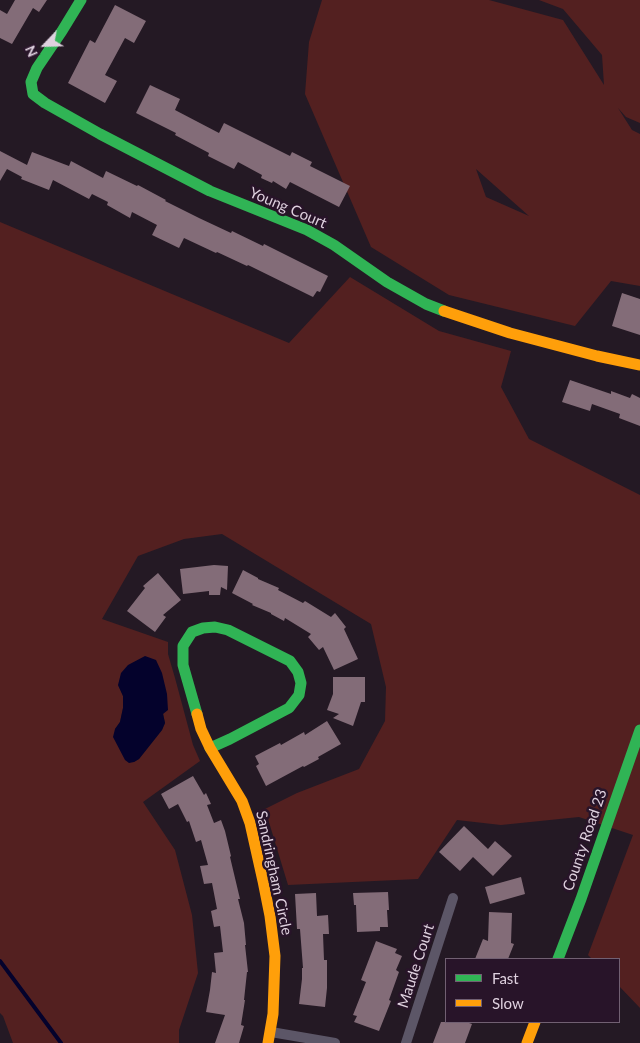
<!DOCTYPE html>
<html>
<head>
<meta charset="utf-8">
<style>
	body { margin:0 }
	#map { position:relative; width:640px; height:1043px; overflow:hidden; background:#241924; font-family:Lato,sans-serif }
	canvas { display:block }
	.legend { position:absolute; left:445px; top:958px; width:175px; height:65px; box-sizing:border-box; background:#281429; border:1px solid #716072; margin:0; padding:6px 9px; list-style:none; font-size:15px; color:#dfd1df }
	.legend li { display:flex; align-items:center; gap:10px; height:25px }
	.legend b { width:25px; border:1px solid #716072 }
	.north { position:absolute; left:20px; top:20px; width:50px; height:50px; -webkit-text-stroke:4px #281429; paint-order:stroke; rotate:246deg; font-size:14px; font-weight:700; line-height:20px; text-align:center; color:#dfd1df }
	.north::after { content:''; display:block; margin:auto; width:18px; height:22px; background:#dfd1df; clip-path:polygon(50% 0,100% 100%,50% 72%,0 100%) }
</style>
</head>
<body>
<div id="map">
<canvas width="640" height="1043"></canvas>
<ul class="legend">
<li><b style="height:6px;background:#30b455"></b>Fast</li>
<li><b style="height:6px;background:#ff9f0a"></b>Slow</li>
</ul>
<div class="north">N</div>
</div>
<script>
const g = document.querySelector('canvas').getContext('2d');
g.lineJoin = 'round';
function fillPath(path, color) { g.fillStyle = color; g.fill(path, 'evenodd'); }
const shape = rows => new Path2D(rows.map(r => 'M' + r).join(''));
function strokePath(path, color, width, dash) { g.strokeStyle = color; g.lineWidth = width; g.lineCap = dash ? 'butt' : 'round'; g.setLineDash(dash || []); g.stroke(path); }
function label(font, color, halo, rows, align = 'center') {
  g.font = font + ' Lato,sans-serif'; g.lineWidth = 5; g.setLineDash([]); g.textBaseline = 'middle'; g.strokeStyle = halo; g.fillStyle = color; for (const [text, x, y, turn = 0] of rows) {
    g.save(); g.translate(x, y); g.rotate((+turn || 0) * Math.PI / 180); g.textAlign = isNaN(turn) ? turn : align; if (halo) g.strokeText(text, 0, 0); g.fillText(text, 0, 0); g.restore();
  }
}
const green = shape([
	[322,0,489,0,563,20,604,85,602,55,563,9,539,0,640,0,640,123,626,117,618,108,632,130,640,134,640,286,611,281,575,326,449,295,371,247,305,94,309,42],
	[476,169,529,216,486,197],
	[0,222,289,343,350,277,439,331,511,351,501,387,529,439,640,495,640,1008,619,986,619,959,592,959,588,955,633,835,579,817,501,825,457,820,418,879,288,885,265,809,297,793,359,769,385,721,386,687,371,624,222,534,184,539,138,556,102,619,168,642,168,654,175,678,193,745,200,761,143,802,175,850,192,915,198,973,179,1030,179,1043,13,1043,3,1016,0,1013],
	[118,685,163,713,165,723,162,730,139,759,134,762,115,729,120,722,123,708,123,696]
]);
const water = shape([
	[145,656,156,660,162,673,167,694,168,710,163,714,165,723,162,730,139,759,134,762,129,763,125,760,113,737,115,729,120,722,123,708,123,696,118,685,121,673,128,665]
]);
const stream = shape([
	[0,961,61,1043]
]);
const building = shape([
	[15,0,47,0,39,12,33,8,12,44,0,38,0,10,7,14],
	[115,5,146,21,134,43,125,38,105,75,117,81,105,103,68,83,90,40,95,43],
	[150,85,180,99,175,110,219,133,224,123,290,156,292,152,312,162,310,166,350,186,339,207,290,182,286,189,273,181,272,183,261,178,262,175,238,162,234,169,208,156,209,153,175,135,176,133,136,113],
	[0,151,27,165,32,152,69,166,71,161,103,178,106,171,137,186,138,185,166,200,165,201,199,218,231,233,232,231,263,246,264,244,328,276,320,292,317,291,313,297,248,265,247,266,217,252,216,253,184,238,179,248,152,235,157,225,132,212,130,218,107,205,108,202,92,194,89,199,53,180,49,190,21,179,22,177,7,169,0,181],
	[622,293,640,299,640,335,612,326],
	[570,380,611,394,611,391,630,398,632,394,640,398,640,426,619,418,620,414,592,404,590,411,562,402],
	[214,565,228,566,227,590,221,587,220,595,209,595,209,591,183,594,180,569],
	[243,570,258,578,258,579,279,588,278,590,303,603,305,601,331,617,335,613,346,627,344,629,358,659,334,670,323,647,319,650,308,637,311,634,285,618,284,621,271,614,271,613,252,605,253,604,232,593],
	[158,573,181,600,163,615,166,617,155,632,127,611,145,588,143,586],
	[333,677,365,677,365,702,361,702,353,726,333,718,339,714,327,710,333,694],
	[327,721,341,744,318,757,319,759,304,767,303,766,266,786,256,766,259,764,255,756,280,743,281,745,304,732,305,735],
	[193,776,204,795,206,793,211,804,207,805,214,823,221,820,225,831,231,856,230,857,240,899,238,899,244,923,246,945,245,945,248,972,247,972,244,1000,245,1000,241,1025,244,1026,239,1043,215,1043,225,1015,206,1012,210,990,212,972,216,973,214,953,223,952,220,926,214,927,211,911,217,909,212,883,204,884,200,866,208,865,201,840,196,842,189,821,187,822,178,804,169,809,161,794],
	[464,826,488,849,495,841,512,856,493,876,473,857,460,871,439,852],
	[521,877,525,894,490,904,485,887],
	[388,892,389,910,387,910,388,927,380,927,380,931,357,932,356,905,354,905,353,893],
	[316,893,317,916,328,915,329,934,323,934,324,960,327,960,327,988,325,1007,299,1004,302,979,302,968,303,968,300,929,297,929,295,894],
	[489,912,512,913,511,943,514,944,508,959,475,959,483,939,488,941],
	[376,941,397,949,395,953,402,956,396,970,399,972,389,1000,391,1001,379,1031,354,1022,357,1016,353,1015,366,982,361,980],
	[441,1022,466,1022,472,1024,465,1043,433,1043]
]);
const street = shape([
	[271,1032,335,1043],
	[406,1043,453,898]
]);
const fast = shape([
	[81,0,62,31,37,68,31,82,33,94,45,103,100,134,210,191,307,230,334,245,387,282,426,304,444,311],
	[197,714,183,665,183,646,192,632,203,628,215,627,228,630,290,661,298,672,301,683,299,695,289,708,230,739,210,748],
	[558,959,581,899,640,730]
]);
const slow = shape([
	[444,311,510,333,597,356,640,365],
	[197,714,201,729,210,748,242,801,250,823,263,881,270,916,275,956,273,1014,268,1043],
	[527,1043,535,1022]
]);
const streetNames = [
	["Young Court",288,208,23],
	["County Road 23",585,840,-71],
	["Sandringham Circle",274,873,78],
	["Maude Court",416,966,-72]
];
fillPath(green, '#532020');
fillPath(water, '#04022c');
strokePath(stream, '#04022c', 4);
fillPath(building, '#836c78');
strokePath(street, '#5c5667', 10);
strokePath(fast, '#30b455', 11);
strokePath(slow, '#ff9f0a', 11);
label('15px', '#dfd1df', '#281429', streetNames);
</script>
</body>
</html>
